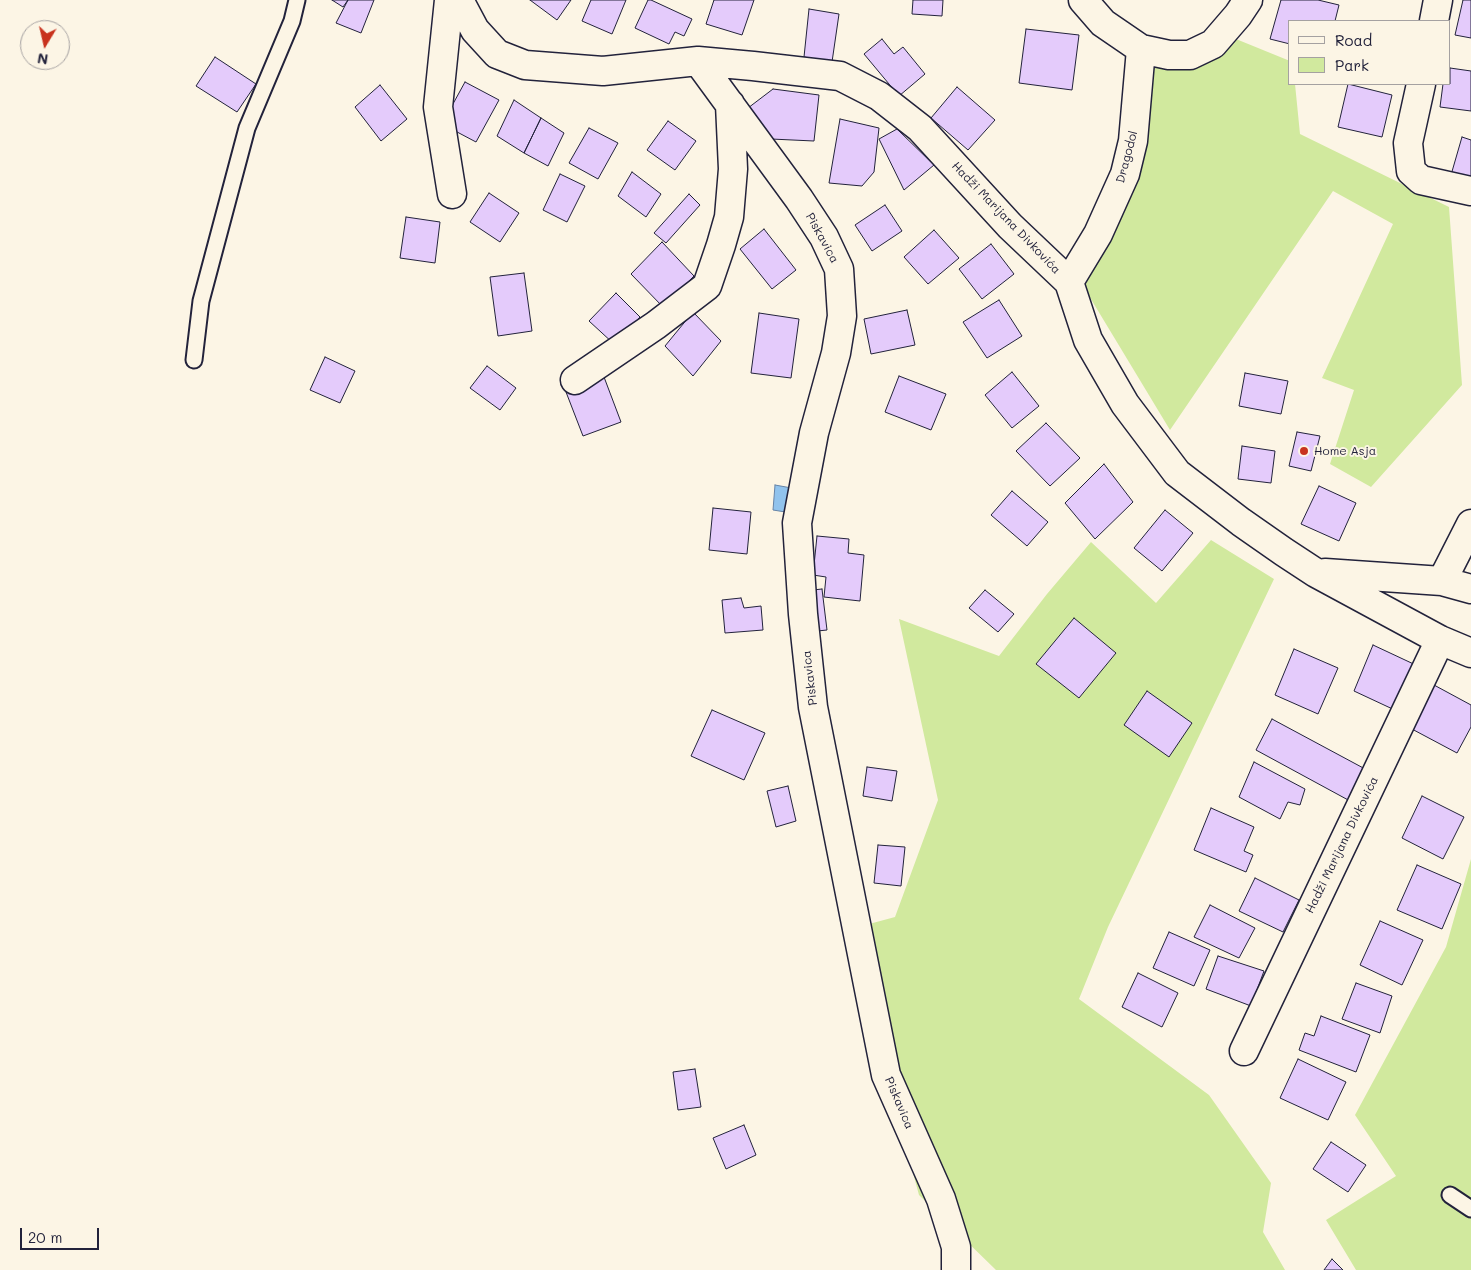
<!DOCTYPE html>
<html>
<head>
<meta charset="utf-8">
<style>
	body { margin:0 }
	#map { position:relative; width:1471px; height:1270px; overflow:hidden; background:#fcf5e5; font-family:Mali,sans-serif }
	canvas { display:block }
	.legend { position:absolute; left:1288px; top:20px; width:162px; height:65px; box-sizing:border-box; background:#fcf5e5; border:1px solid #a5a1a1; margin:0; padding:6px 9px; list-style:none; font-size:15px; color:#22223b }
	.legend li { display:flex; align-items:center; gap:10px; height:25px }
	.legend b { width:25px; border:1px solid #a5a1a1 }
	.north { position:absolute; left:20px; top:20px; width:50px; height:50px; box-sizing:border-box; background:#fcf5e5; border:1px solid #a5a1a1; border-radius:50%; rotate:189deg; font-size:14px; font-weight:700; line-height:20px; text-align:center; color:#22223b }
	.north::after { content:''; display:block; margin:auto; width:18px; height:22px; background:#c8321e; clip-path:polygon(50% 0,100% 100%,50% 72%,0 100%) }
	.scale { position:absolute; left:20px; top:1228px; width:79px; height:22px; box-sizing:border-box; border:2px solid #22223b; border-top:0; padding-left:6px; font-size:15px; line-height:18px; white-space:nowrap; color:#22223b; -webkit-text-stroke:4px #fcf5e5; paint-order:stroke }
</style>
</head>
<body>
<div id="map">
<canvas width="1471" height="1270"></canvas>
<ul class="legend">
<li><b style="height:6px;background:#fcf5e5"></b>Road</li>
<li><b style="height:14px;background:#d1e99e"></b>Park</li>
</ul>
<div class="north">N</div>
<div class="scale">20 m</div>
</div>
<script>
const g = document.querySelector('canvas').getContext('2d');
g.lineJoin = 'round';
function fillPath(path, color) { g.fillStyle = color; g.fill(path, 'evenodd'); }
const shape = rows => new Path2D(rows.map(r => 'M' + r).join(''));
function strokePath(path, color, width, dash) { g.strokeStyle = color; g.lineWidth = width; g.lineCap = dash ? 'butt' : 'round'; g.setLineDash(dash || []); g.stroke(path); }
function label(font, color, halo, rows, align = 'center') {
  g.font = font + ' Mali,sans-serif'; g.lineWidth = 4; g.setLineDash([]); g.textBaseline = 'middle'; g.strokeStyle = halo; g.fillStyle = color; for (const [text, x, y, turn = 0] of rows) {
    g.save(); g.translate(x, y); g.rotate((+turn || 0) * Math.PI / 180); g.textAlign = isNaN(turn) ? turn : align; if (halo) g.strokeText(text, 0, 0); g.fillText(text, 0, 0); g.restore();
  }
}
const green = shape([
	[1231,37,1290,61,1290,84,1295,84,1300,134,1449,207,1462,385,1371,487,1330,464,1354,390,1322,378,1393,224,1333,191,1170,430,1074,271,1125,174,1132,69],
	[1211,540,1274,579,1108,927,1079,999,1209,1095,1271,1183,1263,1232,1285,1270,996,1270,919,1195,847,930,895,917,938,800,899,619,999,656,1047,594,1091,542,1156,603],
	[1471,859,1471,1270,1356,1270,1326,1220,1396,1176,1355,1115,1446,947]
]);
const water = shape([
	[775,485,808,491,804,515,773,510,775,485]
]);
const building = shape([
	[332,0,348,0,343,7,332,0],
	[348,0,374,0,361,33,336,23,348,0],
	[530,0,571,0,557,20,530,0],
	[591,0,626,0,612,34,582,21,591,0],
	[648,0,651,0,692,19,684,36,675,32,669,44,635,28,648,0],
	[714,0,754,0,742,35,706,24,714,0],
	[913,0,943,0,942,16,912,14,913,0],
	[1281,0,1318,0,1339,5,1335,21,1290,21,1290,44,1270,39,1281,0],
	[1463,0,1471,0,1471,38,1455,35,1463,0],
	[809,9,839,14,832,62,804,57,809,9],
	[1026,29,1079,35,1072,90,1019,83,1026,29],
	[882,39,894,54,903,47,925,74,899,96,864,54,882,39],
	[215,57,256,84,237,112,196,86,215,57],
	[1450,68,1471,71,1471,111,1440,107,1443,84,1450,84,1450,68],
	[465,82,499,100,476,142,442,124,465,82],
	[1348,84,1392,95,1382,137,1338,127,1348,84],
	[380,85,407,119,381,141,355,107,380,85],
	[957,87,995,120,968,150,931,118,957,87],
	[773,89,819,95,814,141,771,139,748,108,773,89],
	[514,100,541,118,524,153,497,136,514,100],
	[541,118,564,133,548,166,524,153,541,118],
	[840,119,879,128,874,172,862,186,829,183,840,119],
	[668,121,696,141,675,170,647,150,668,121],
	[589,128,618,143,598,179,569,163,589,128],
	[897,129,934,165,904,190,879,139,897,129],
	[1462,137,1471,140,1471,180,1451,175,1462,137],
	[632,172,661,194,646,217,618,196,632,172],
	[560,174,585,186,567,222,543,210,560,174],
	[489,193,519,213,500,242,470,222,489,193],
	[689,194,700,205,666,243,654,233,689,194],
	[885,205,902,231,872,251,855,225,885,205],
	[406,217,440,222,435,263,400,258,406,217],
	[764,229,796,270,772,289,740,249,764,229],
	[934,230,959,258,928,284,904,257,934,230],
	[662,242,694,276,663,307,631,274,662,242],
	[991,244,1014,274,982,299,959,269,991,244],
	[524,273,532,331,498,336,490,277,524,273],
	[616,293,640,317,614,344,589,321,616,293],
	[999,300,1022,336,987,358,963,322,999,300],
	[907,310,915,345,871,354,864,319,907,310],
	[693,312,721,341,693,376,665,346,693,312],
	[759,313,799,319,791,378,751,373,759,313],
	[325,357,355,371,340,403,310,390,325,357],
	[487,366,516,388,500,410,470,388,487,366],
	[1012,372,1039,406,1012,428,985,395,1012,372],
	[1245,373,1288,381,1281,414,1239,406,1245,373],
	[899,376,946,394,931,430,885,412,899,376],
	[604,377,621,422,583,436,566,392,604,377],
	[1046,423,1080,458,1050,486,1016,451,1046,423],
	[1297,432,1320,436,1311,471,1289,466,1297,432],
	[1242,446,1275,451,1271,483,1238,479,1242,446],
	[1104,464,1133,502,1095,539,1065,503,1104,464],
	[1319,486,1356,503,1339,541,1301,524,1319,486],
	[1012,491,1048,522,1027,546,991,515,1012,491],
	[713,508,751,512,747,554,709,550,713,508],
	[1165,510,1193,533,1162,571,1134,548,1165,510],
	[817,536,849,539,848,553,864,555,860,601,824,597,826,577,813,575,817,536],
	[822,589,827,630,798,633,794,592,822,589],
	[985,590,1014,614,998,632,969,608,985,590],
	[741,598,744,608,761,606,763,630,725,633,722,600,741,598],
	[1074,618,1116,653,1079,698,1036,664,1074,618],
	[1373,645,1420,667,1399,712,1354,691,1373,645],
	[1294,649,1338,668,1318,714,1275,695,1294,649],
	[1434,685,1471,705,1471,727,1457,753,1410,728,1434,685],
	[1147,691,1192,723,1169,757,1124,725,1147,691],
	[712,710,765,733,744,780,691,756,712,710],
	[1272,719,1367,770,1350,801,1256,750,1272,719],
	[1254,762,1305,789,1300,805,1288,802,1280,819,1239,797,1254,762],
	[867,767,897,771,892,801,863,796,867,767],
	[788,786,796,821,776,827,767,791,788,786],
	[1422,796,1464,817,1443,859,1402,838,1422,796],
	[1211,808,1254,827,1244,851,1253,855,1246,872,1194,850,1211,808],
	[878,845,905,847,901,886,874,883,878,845],
	[1417,865,1461,884,1442,929,1397,910,1417,865],
	[1255,878,1299,900,1283,932,1239,911,1255,878],
	[1210,905,1255,928,1239,958,1194,937,1210,905],
	[1380,921,1423,940,1402,985,1360,965,1380,921],
	[1169,932,1210,950,1194,986,1153,968,1169,932],
	[1218,956,1264,971,1251,1006,1206,989,1218,956],
	[1138,973,1178,993,1162,1027,1122,1007,1138,973],
	[1356,983,1392,996,1380,1033,1342,1019,1356,983],
	[1321,1016,1370,1035,1356,1072,1299,1050,1305,1033,1314,1036,1321,1016],
	[1298,1059,1346,1082,1328,1120,1280,1098,1298,1059],
	[695,1069,701,1107,678,1110,673,1072,695,1069],
	[744,1125,756,1155,726,1169,713,1138,744,1125],
	[1331,1142,1366,1165,1348,1192,1313,1169,1331,1142],
	[1332,1259,1343,1270,1324,1270,1332,1259]
]);
const service = shape([
	[194,360,201,301,247,128,292,21,297,0],
	[1450,1195,1471,1209]
]);
const minor = shape([
	[449,0,438,107,452,194],
	[459,0,475,30,497,54,525,65,603,71,698,61,753,66,840,76,879,96,920,128,1010,226,1069,282,1088,340,1125,404,1177,473,1241,522,1284,552,1316,573,1440,640,1471,653],
	[1434,21,1438,0],
	[1141,49,1169,55,1190,55,1213,44,1238,15,1248,0],
	[698,61,799,199,824,237,839,269,842,316,836,353,814,433,797,523,803,614,813,707,886,1075,941,1199,956,1247,956,1270],
	[1421,84,1408,143,1411,171,1421,180,1471,191],
	[1069,282,1098,234,1125,174,1133,141,1141,49,1103,23,1083,0],
	[575,380,656,325,707,286,721,245,729,217,733,169,730,104],
	[1325,573,1442,581,1471,589],
	[1442,581,1471,524],
	[1244,1051,1440,640]
]);
const markers = [
	[1304,451,5,"#c8321e"]
];
const streetNames = [
	["Dragodol",1127,157,-75],
	["Hadži Marijana Divkovića",1006,218,46],
	["Piskavica",822,238,61],
	["Piskavica",810,678,-97],
	["Hadži Marijana Divkovića",1342,845,-64],
	["Piskavica",899,1103,67]
];
const poiNames = [
	["Home Asja",1314,451]
];
fillPath(green, '#d1e99e');
fillPath(water, '#91c3ed');
strokePath(water, '#6583a6', 1);
fillPath(building, '#e4cbfb');
strokePath(building, '#22223b', 1);
strokePath(service, '#22223b', 19);
strokePath(minor, '#22223b', 31);
strokePath(service, '#fcf5e5', 15);
strokePath(minor, '#fcf5e5', 28);
for (const [x, y, r, color] of markers) { const dot = new Path2D(); dot.arc(x, y, r, 0, 2 * Math.PI); g.fillStyle = color; g.fill(dot); strokePath(dot, '#fcf5e5', 2); }
label('12px', '#22223b', '#fcf5e5', streetNames);
label('12px', '#22223b', '#fcf5e5', poiNames, 'left');
</script>
</body>
</html>
